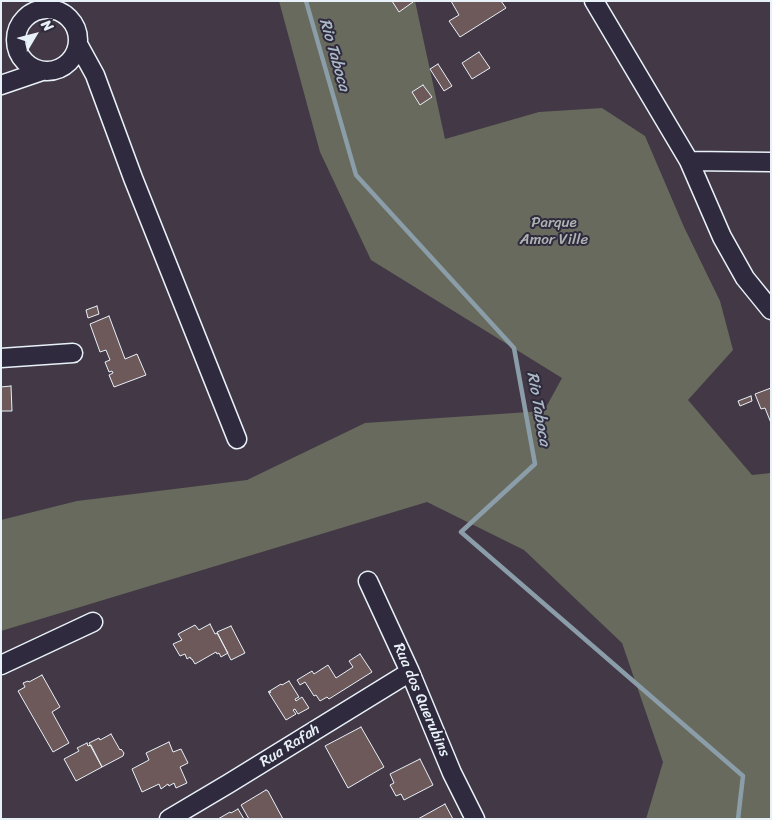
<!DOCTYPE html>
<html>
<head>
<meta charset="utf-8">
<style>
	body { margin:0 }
	#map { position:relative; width:772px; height:820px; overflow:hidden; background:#423846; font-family:Sriracha,sans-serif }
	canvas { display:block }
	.frame { position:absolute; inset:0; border:2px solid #e8f1f8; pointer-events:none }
	.north { position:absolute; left:10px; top:10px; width:50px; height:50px; -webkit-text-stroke:4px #2f2a3d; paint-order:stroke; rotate:53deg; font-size:14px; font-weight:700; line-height:20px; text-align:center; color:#e8f1f8 }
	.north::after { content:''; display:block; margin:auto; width:18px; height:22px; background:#e8f1f8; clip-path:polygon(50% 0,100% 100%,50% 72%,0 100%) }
</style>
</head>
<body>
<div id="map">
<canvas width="772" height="820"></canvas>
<div class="frame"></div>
<div class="north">N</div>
</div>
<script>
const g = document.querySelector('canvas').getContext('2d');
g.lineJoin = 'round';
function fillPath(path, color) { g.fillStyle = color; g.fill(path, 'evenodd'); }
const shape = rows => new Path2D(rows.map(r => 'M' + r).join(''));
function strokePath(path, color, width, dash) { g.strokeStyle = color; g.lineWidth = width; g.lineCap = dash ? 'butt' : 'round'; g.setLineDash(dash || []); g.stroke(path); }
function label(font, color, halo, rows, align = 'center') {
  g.font = font + ' Sriracha,sans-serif'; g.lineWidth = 4; g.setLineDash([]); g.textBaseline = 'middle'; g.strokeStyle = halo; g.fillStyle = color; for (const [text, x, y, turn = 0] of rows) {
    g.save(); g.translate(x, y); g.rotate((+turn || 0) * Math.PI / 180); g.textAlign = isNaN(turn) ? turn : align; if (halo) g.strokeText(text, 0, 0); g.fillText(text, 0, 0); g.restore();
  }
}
const green = shape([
	[279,1,415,1,445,139,539,112,602,108,645,136,684,227,720,301,733,350,688,400,752,475,771,473,771,819,646,819,663,762,622,643,524,550,427,502,1,631,1,520,77,501,247,480,365,423,544,411,562,378,371,260,320,152]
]);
const stream = shape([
	[306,1,356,175,514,348,535,464,461,532,743,776,738,819]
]);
const building = shape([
	[392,1,412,1,413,2,399,12,392,1],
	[451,1,501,1,506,8,460,37,449,21,459,15,451,1],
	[479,52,490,68,472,79,462,63,479,52],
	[438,64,452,86,444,91,430,69,438,64],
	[423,85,432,97,420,105,412,92,423,85],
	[97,306,99,314,88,318,86,310,97,306],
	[109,316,125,359,137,354,146,375,114,387,109,375,113,373,112,371,109,372,105,362,110,360,106,350,100,352,90,324,109,316],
	[11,386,12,411,1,411,1,387,11,386],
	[771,388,771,423,765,408,761,409,755,394,771,388],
	[751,396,752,401,740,406,738,401,751,396],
	[210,624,215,634,217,633,228,653,221,657,219,653,217,654,216,652,195,664,192,659,191,659,190,657,187,659,185,654,180,656,173,644,182,640,178,634,195,625,199,630,210,624],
	[231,626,245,653,231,660,217,632,231,626],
	[360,654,372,672,329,699,327,697,320,701,316,695,314,696,305,682,300,685,297,680,312,671,314,674,328,665,336,678,353,667,349,661,360,654],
	[42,675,60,707,52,712,69,743,53,752,18,691,25,687,23,683,28,681,29,682,42,675],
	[289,681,299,697,295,699,296,701,302,697,309,708,298,714,295,709,293,710,296,714,286,720,269,693,271,692,268,692,281,684,282,685,289,681],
	[361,727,384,767,348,788,325,746,361,727],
	[111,734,120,750,121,749,124,753,123,756,102,767,89,743,99,738,100,740,111,734],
	[169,742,173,752,181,749,188,763,180,767,187,783,176,788,174,783,169,786,168,784,161,789,159,784,142,792,132,769,149,760,146,753,169,742],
	[87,743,88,746,91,745,102,767,76,781,64,759,79,751,77,748,87,743],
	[420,759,433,785,404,800,401,794,396,796,390,785,394,783,390,774,420,759],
	[266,790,268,791,283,819,249,819,241,805,266,790],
	[445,804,453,819,418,819,445,804],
	[238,809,244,819,218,819,230,812,231,813,238,809]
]);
const minor = shape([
	[594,1,689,161,722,237,745,278,771,310],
	'16 40a31 31 0 1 1 62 0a31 31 0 1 1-62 0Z',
	[78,44,95,75,133,178,237,439],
	[1,85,42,71],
	[689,161,771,162],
	[1,358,73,353],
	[368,581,410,672,452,773,475,819],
	[1,665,93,622],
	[169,819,228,784,410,672]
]);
const parkNames = [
	["Parque",554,223],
	["Amor Ville",554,240]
];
const streetNames = [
	["Rua dos Querubins",421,700,67],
	["Rua Rafah",290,746,-32]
];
const waterNames = [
	["Rio Taboca",334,55,74],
	["Rio Taboca",538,409,80]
];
fillPath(green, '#676a5c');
strokePath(stream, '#8a9da9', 4.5);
fillPath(building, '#6d595a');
strokePath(building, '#e8f1f8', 1);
strokePath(minor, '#e8f1f8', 21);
strokePath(minor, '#2f2a3d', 18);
label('15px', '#aeb4b2', '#2f2a3d', parkNames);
label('15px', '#e8f1f8', '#2f2a3d', streetNames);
label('italic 16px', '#aab9c4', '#2f2a3d', waterNames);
</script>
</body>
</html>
